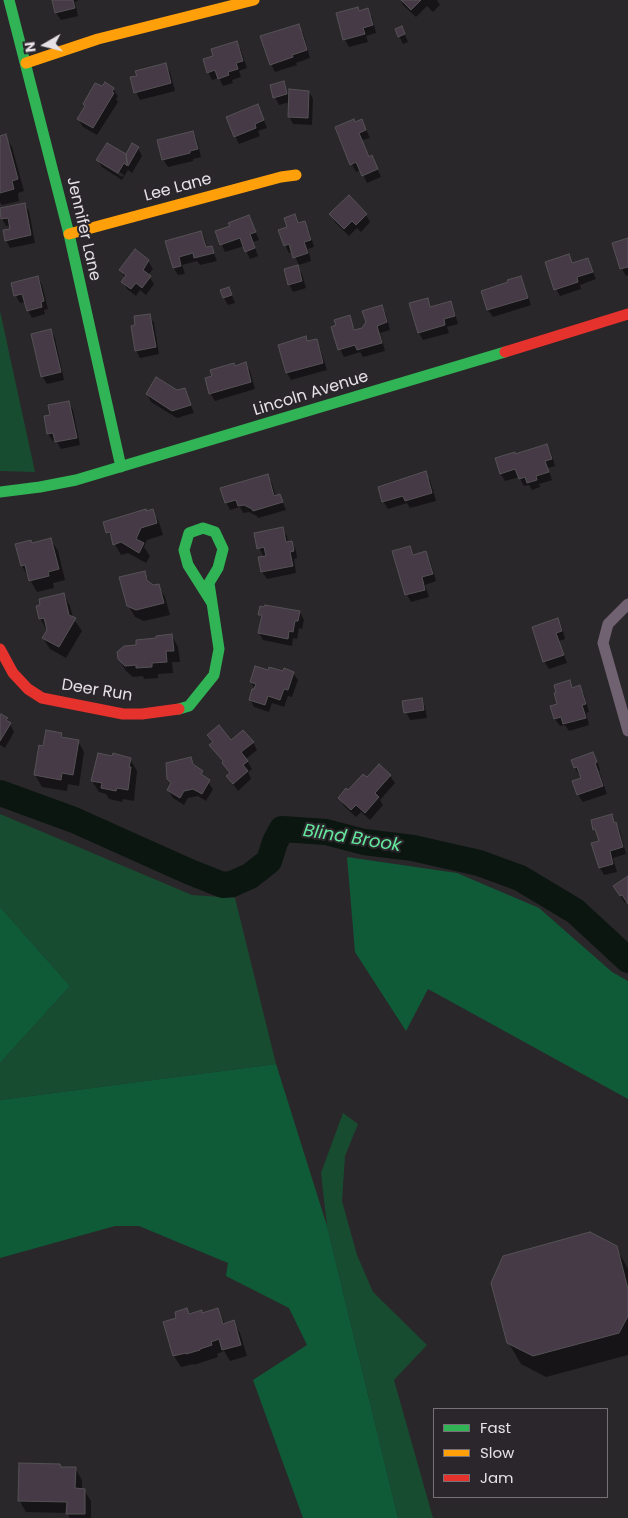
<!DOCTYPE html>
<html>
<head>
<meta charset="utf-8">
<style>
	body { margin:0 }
	#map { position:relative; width:628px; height:1518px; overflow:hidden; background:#2a272a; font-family:Poppins,sans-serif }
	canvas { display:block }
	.legend { position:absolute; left:433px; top:1408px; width:175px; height:90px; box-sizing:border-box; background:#2b262b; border:1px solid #757175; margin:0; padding:6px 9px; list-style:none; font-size:15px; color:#e5e1e5 }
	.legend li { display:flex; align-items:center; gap:10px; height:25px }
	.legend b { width:25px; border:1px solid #757175 }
	.north { position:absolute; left:20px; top:20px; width:50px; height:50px; -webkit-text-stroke:4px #2b262b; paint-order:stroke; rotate:262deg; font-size:14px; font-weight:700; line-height:20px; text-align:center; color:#e5e1e5 }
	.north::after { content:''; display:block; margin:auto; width:18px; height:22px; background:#e5e1e5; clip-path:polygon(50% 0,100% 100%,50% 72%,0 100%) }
</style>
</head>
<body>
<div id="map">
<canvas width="628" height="1518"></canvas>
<ul class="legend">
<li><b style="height:6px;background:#30b455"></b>Fast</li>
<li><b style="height:6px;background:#ff9f0a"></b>Slow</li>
<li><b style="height:6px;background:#e5322d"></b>Jam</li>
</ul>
<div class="north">N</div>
</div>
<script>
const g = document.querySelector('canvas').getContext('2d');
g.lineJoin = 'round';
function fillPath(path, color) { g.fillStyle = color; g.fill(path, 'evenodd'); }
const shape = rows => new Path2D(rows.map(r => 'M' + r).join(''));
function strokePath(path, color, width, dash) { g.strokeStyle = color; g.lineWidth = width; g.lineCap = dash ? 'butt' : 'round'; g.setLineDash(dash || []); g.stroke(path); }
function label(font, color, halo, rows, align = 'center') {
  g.font = font + ' Poppins,sans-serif'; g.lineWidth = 4; g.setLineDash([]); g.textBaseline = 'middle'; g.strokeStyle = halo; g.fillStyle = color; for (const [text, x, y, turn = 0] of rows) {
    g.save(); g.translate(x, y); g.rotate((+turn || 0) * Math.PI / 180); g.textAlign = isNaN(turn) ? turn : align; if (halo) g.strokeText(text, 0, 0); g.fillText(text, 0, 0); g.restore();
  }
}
const green = shape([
	[0,311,35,472,0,471],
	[0,814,192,895,235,898,276,1064,0,1100,0,1063,70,986,0,907],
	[343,1113,358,1124,345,1156,342,1201,357,1255,373,1292,427,1345,394,1380,433,1518,398,1518,327,1226,321,1173]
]);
const forest = shape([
	[347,857,457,873,539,908,612,972,628,981,628,1099,428,989,406,1031,355,952],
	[0,907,70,986,0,1063],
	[276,1064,327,1226,398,1518,303,1518,253,1380,307,1345,289,1308,226,1276,228,1263,139,1226,115,1226,0,1258,0,1100]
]);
const shadow = shape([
	[53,0,79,0,75,2,78,16,61,20,56,13],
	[401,0,437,0,440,5,433,12,427,6,416,17,403,5],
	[357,8,360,12,367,10,372,17,376,33,366,36,368,42,349,47,345,40,337,14],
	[298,25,303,33,310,58,296,63,297,65,275,72,271,64],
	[402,28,408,42,403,44,399,36],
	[237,43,241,50,247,68,239,71,241,77,232,80,233,83,223,86,219,78,212,80,208,72,214,57],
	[165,64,170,72,175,91,140,100,136,92,138,76],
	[283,83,289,97,309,92,313,99,312,125,293,124,289,116,290,102,279,105,275,97],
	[103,88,113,89,118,96,116,99,118,102,97,135,83,127,78,119,86,107],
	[261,113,267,128,258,131,260,136,239,144,235,136],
	[362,121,370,138,362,140,369,158,372,157,381,177,367,183,361,170,356,172,352,164,337,127],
	[193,132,197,140,201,157,193,159,193,161,168,167,163,159],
	[5,136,12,147,24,191,18,193,19,201,2,205,0,202,0,137],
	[133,145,138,148,142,156,132,173,128,170,122,180,102,167,98,160,126,156],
	[103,162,124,175,122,177,103,165],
	[24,204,29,211,35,243,10,248,6,240,11,230,11,225,6,226,2,219],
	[331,214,366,215,370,222,361,232,357,228,349,236,335,222],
	[294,216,298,223,304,223,309,230,314,247,308,249,311,261,299,265,293,252,289,253,285,245,288,228],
	[249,217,259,240,253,242,258,256,250,259,244,246,225,252,216,232,231,227],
	[201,232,205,239,207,248,211,247,217,261,200,265,197,261,182,265,185,274,178,275,174,268,166,241],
	[628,239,628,275,626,276,622,269,613,244],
	[135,251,148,261,153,269,148,275,154,284,146,295,140,290,136,296,127,289,123,282,125,278,121,270],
	[569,255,573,264,587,259,596,279,580,285,581,289,560,296,556,289],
	[297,266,302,274,306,288,293,292,289,284],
	[38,277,42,285,48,309,44,310,45,314,32,318,28,310,25,302,20,303,16,296],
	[520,277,524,285,531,305,493,317,488,310,483,292,510,283],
	[229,288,235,303,228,305,224,298],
	[427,300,431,308,450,302,454,310,458,324,447,327,449,333,423,340,419,333],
	[382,307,386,314,390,330,380,333,385,351,363,357,360,352,344,357,340,349,349,317,356,331,363,329],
	[149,315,154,323,159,354,140,358,136,350,137,326],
	[51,331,55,338,64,380,47,384,42,376],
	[316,340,320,348,327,370,291,380,287,373,279,345],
	[245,364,250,371,255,389,215,401,210,393,235,367],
	[184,389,194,413,177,418,151,402,147,394,177,392],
	[69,403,73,410,80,445,61,449,56,440,53,441,48,434,51,416],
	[547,445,551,452,555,466,548,468,552,480,539,484,540,487,532,490,529,485,524,486,519,477,505,481,501,474,496,459,515,455],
	[425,473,430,480,436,501,410,508,407,503,388,509,383,501],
	[267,476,272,483,276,497,280,496,286,510,258,518,257,516,249,512,243,513,240,507,230,510,226,502],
	[152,511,159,522,163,535,147,540,144,547,150,556,146,563,128,553,121,555,108,532],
	[282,529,287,536,288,543,291,542,296,550,297,558,294,559,296,573,267,579,262,572,264,557,259,548],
	[51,540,58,551,65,580,53,583,54,588,37,592,22,566,16,544,32,544],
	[410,547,415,556,426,553,430,560,436,581,425,585,429,597,411,602,407,595,394,552],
	[144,572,151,585,153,587,158,585,165,597,170,615,144,621,135,617,128,605],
	[64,595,70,606,73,618,82,631,66,658,50,649,43,638,47,631,40,618],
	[300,612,304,620,302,629,299,628,297,639,293,638,292,646,263,640,259,633,262,620,260,614],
	[557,620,562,627,565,639,559,641,567,663,549,669,544,661],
	[172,636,178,647,180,662,172,662,173,673,158,674,158,678,144,679,143,676,133,677,126,671,119,659],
	[269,671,293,673,298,680,292,697,288,696,284,707,272,703,269,712,254,707,250,699,256,691,251,682],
	[569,681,573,689,579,687,584,694,589,712,586,713,589,725,569,731,565,725,560,726,555,719,552,707,559,705],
	[421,699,425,707,427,718,410,720,406,712],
	[7,718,14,732,5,748,0,745,0,719],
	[61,734,63,738,78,741,84,752,79,786,68,784,67,791,42,787,35,775,40,746,44,747],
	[208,735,231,741,253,742,257,750,246,759,252,769,248,772,251,779,238,791,228,777,231,774,211,745,213,743],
	[593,753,597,761,600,770,599,771,607,794,583,802,578,795,574,782,582,779,581,775,579,775,575,768,572,760],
	[190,758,213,789,206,801,198,796,188,798,184,805,173,798,168,790,171,785,168,779],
	[130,759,137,771,134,801,123,799,122,802,109,799,106,794,99,792,92,781],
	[390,776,395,783,380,800,383,805,370,820,361,812,356,817,344,806,339,798,367,779],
	[611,816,620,831,626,854,613,858,617,872,604,875,600,868,593,844,600,842,592,821],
	[628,878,628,903,627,902,625,903,619,894],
	[616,1247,628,1269,628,1355,546,1377,521,1364,508,1342],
	[217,1309,225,1324,233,1322,240,1333,247,1356,230,1361,224,1351,217,1354,218,1357,194,1365,193,1364,181,1367,174,1356,164,1322,178,1318,187,1310,190,1315,201,1312,203,1314],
	[61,1468,75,1468,82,1480,82,1490,84,1490,91,1501,91,1518,70,1518,67,1513,26,1512,19,1500]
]);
const river = shape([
	[0,793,74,820,190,872,223,885,232,884,250,876,269,861,275,842,282,829,326,832,364,842,413,848,479,863,520,878,575,911,628,960]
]);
const building = shape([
	[52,0,73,0,75,8,55,13,52,0],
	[401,0,421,0,411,10,401,0],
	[358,7,359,11,368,8,373,25,363,28,365,34,343,40,336,13,358,7],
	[299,24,307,50,292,55,293,57,270,65,260,36,299,24],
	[402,26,405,34,398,37,395,29,402,26],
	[237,41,243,61,236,63,238,69,228,72,229,75,218,79,215,70,207,73,203,59,213,56,211,49,237,41],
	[166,63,171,83,134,93,130,77,137,76,135,71,166,63],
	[284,81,287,94,273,98,270,85,284,81],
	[105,82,114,88,112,92,114,93,93,128,77,119,85,106,83,104,95,83,102,86,105,82],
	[289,89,309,91,308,118,288,117,289,89],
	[258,104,264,120,255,124,256,128,234,137,226,117,258,104],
	[354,119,355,122,362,119,366,130,359,133,369,157,372,155,378,169,362,176,356,162,350,165,335,127,354,119],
	[193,131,198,149,190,151,190,153,162,160,157,140,193,131],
	[6,134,18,179,12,181,14,189,0,193,0,136,6,134],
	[107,143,126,154,127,166,124,163,118,173,96,160,107,143],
	[132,143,139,147,128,166,126,154,132,143],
	[349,195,367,214,356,225,352,221,344,229,329,214,349,195],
	[25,203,31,235,5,241,3,230,10,229,8,218,1,219,0,208,25,203],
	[295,214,298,223,305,221,311,240,304,242,308,253,293,258,289,244,284,246,278,230,287,227,284,218,295,214],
	[249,215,256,232,250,234,255,248,245,252,240,238,220,245,215,231,230,226,228,223,249,215],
	[201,231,206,247,212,246,214,253,194,258,193,253,179,257,181,266,173,268,165,241,201,231],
	[628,238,628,267,620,269,612,243,628,238],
	[135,249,149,260,143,270,151,276,142,288,136,283,131,289,121,282,126,275,119,270,135,249],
	[569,254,572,263,588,258,593,272,577,277,578,282,554,290,545,262,569,254],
	[298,265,302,281,288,285,284,269,298,265],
	[38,276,44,301,41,302,42,307,27,311,22,294,14,296,11,283,38,276],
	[521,276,528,298,487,310,481,291,508,282,507,280,521,276],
	[229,287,232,295,223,298,220,290,229,287],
	[428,298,430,307,451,301,455,316,444,319,445,325,418,333,409,303,428,298],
	[382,305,387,322,377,326,382,343,357,350,355,345,338,350,331,327,336,325,334,320,350,315,354,330,362,328,366,322,362,311,382,305],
	[150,314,156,347,135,351,131,326,135,325,134,316,150,314],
	[51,329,61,372,41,377,31,334,51,329],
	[306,336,307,341,317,339,323,363,286,373,278,345,306,336],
	[246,362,251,382,209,394,205,378,212,376,210,370,234,363,235,366,246,362],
	[156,377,177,390,185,388,191,405,172,411,146,394,156,377],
	[69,401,77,438,55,442,53,433,47,434,44,416,50,415,48,405,69,401],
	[547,444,552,459,545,461,549,472,536,476,537,480,527,483,525,477,519,479,515,469,500,474,495,458,515,452,515,454,547,444],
	[426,471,432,493,405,501,403,496,382,502,378,487,426,471],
	[268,474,274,496,280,494,283,502,253,511,252,509,244,505,238,506,236,500,225,503,220,488,268,474],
	[146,509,146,511,153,509,157,523,141,528,136,539,144,543,139,553,121,542,113,545,110,532,106,533,103,522,146,509],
	[283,527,286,542,292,541,294,551,290,552,293,566,261,572,258,557,266,556,264,547,257,549,254,533,283,527],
	[51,538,59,569,48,572,49,576,29,581,25,565,21,566,15,544,31,540,32,543,51,538],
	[410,546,413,555,426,551,433,574,422,577,425,590,405,595,392,551,410,546],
	[145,571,147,580,153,585,159,584,164,603,136,610,127,606,119,577,145,571],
	[64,593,69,615,76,618,59,647,42,638,47,630,44,618,39,619,36,606,40,605,39,599,64,593],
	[265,605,300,611,298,621,295,621,293,632,289,631,288,639,258,633,262,615,258,615,260,606,264,607,265,605],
	[558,618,562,631,556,633,564,655,543,662,532,627,558,618],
	[172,634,174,651,166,651,167,662,152,663,152,667,136,668,136,665,125,666,118,659,117,652,124,646,136,645,136,640,156,638,156,636,172,634],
	[255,666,268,670,269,667,283,671,284,668,294,672,288,690,284,689,280,700,268,696,265,705,249,700,252,689,254,689,256,684,250,682,255,666],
	[570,680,572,688,580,685,586,704,582,705,586,718,563,724,561,717,554,719,550,706,557,704,554,693,556,693,554,685,570,680],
	[422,698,424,710,404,713,402,701,422,698],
	[1,714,8,718,6,720,11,723,0,741,0,716,1,714],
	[219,725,231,740,243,730,254,742,241,752,248,761,243,765,248,771,233,784,226,776,230,773,222,763,223,761,209,745,213,742,207,735,219,725],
	[46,730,62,733,61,737,79,740,73,775,62,773,61,780,34,775,39,745,43,746,46,730],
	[593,752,597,762,595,763,603,786,577,795,572,781,581,778,577,767,574,768,571,760,593,752],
	[98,753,112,756,113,753,131,758,129,767,131,767,128,790,117,788,116,791,101,788,102,783,91,781,98,753],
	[191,757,193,764,203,771,201,774,210,780,202,794,193,789,184,791,180,798,167,790,171,783,167,779,166,763,191,757],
	[379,764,391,775,375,793,379,797,365,813,356,805,351,810,338,798,346,788,348,790,363,774,367,777,379,764],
	[612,814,614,823,616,822,623,847,610,851,613,864,599,868,591,843,599,841,595,829,593,830,591,820,612,814],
	[628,876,628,904,622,895,620,896,613,886,628,876],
	[590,1232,617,1246,628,1289,628,1316,619,1333,533,1356,507,1343,491,1283,503,1256,590,1232],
	[187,1308,189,1314,202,1310,202,1313,218,1308,223,1324,234,1320,241,1345,222,1350,219,1339,211,1342,212,1345,200,1349,200,1350,186,1354,186,1353,173,1356,163,1322,176,1318,175,1312,187,1308],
	[19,1463,60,1464,61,1467,76,1467,75,1488,85,1489,85,1514,66,1514,67,1502,18,1501,19,1463]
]);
const street = shape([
	[628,604,608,624,603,643,628,731]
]);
const fast = shape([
	[9,0,69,234,121,467],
	[0,492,40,487,76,480,505,352],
	[179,709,189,706,214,675,219,649,209,583,218,568,223,549,215,532,203,528,189,533,184,550,188,565,212,603]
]);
const slow = shape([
	[26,63,98,39,254,0],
	[69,234,281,177,296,175]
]);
const jam = shape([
	[505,352,628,314],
	[0,649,13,673,28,689,42,698,123,714,142,714,179,709]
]);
const streetNames = [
	["Lee Lane",178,188,-15],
	["Jennifer Lane",83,229,77],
	["Lincoln Avenue",311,394,-17],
	["Deer Run",97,691,9]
];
const waterNames = [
	["Blind Brook",352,839,9]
];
fillPath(green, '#184c31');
fillPath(forest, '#0f5b38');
fillPath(shadow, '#0007');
strokePath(river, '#0a160f', 26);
fillPath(building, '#463a47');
strokePath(building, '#555255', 1);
strokePath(street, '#706271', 11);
strokePath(fast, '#30b455', 11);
strokePath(slow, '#ff9f0a', 11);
strokePath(jam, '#e5322d', 11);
label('16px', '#e5e1e5', '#2b262b', streetNames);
label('italic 18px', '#63e99e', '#2b262b', waterNames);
</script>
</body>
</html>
